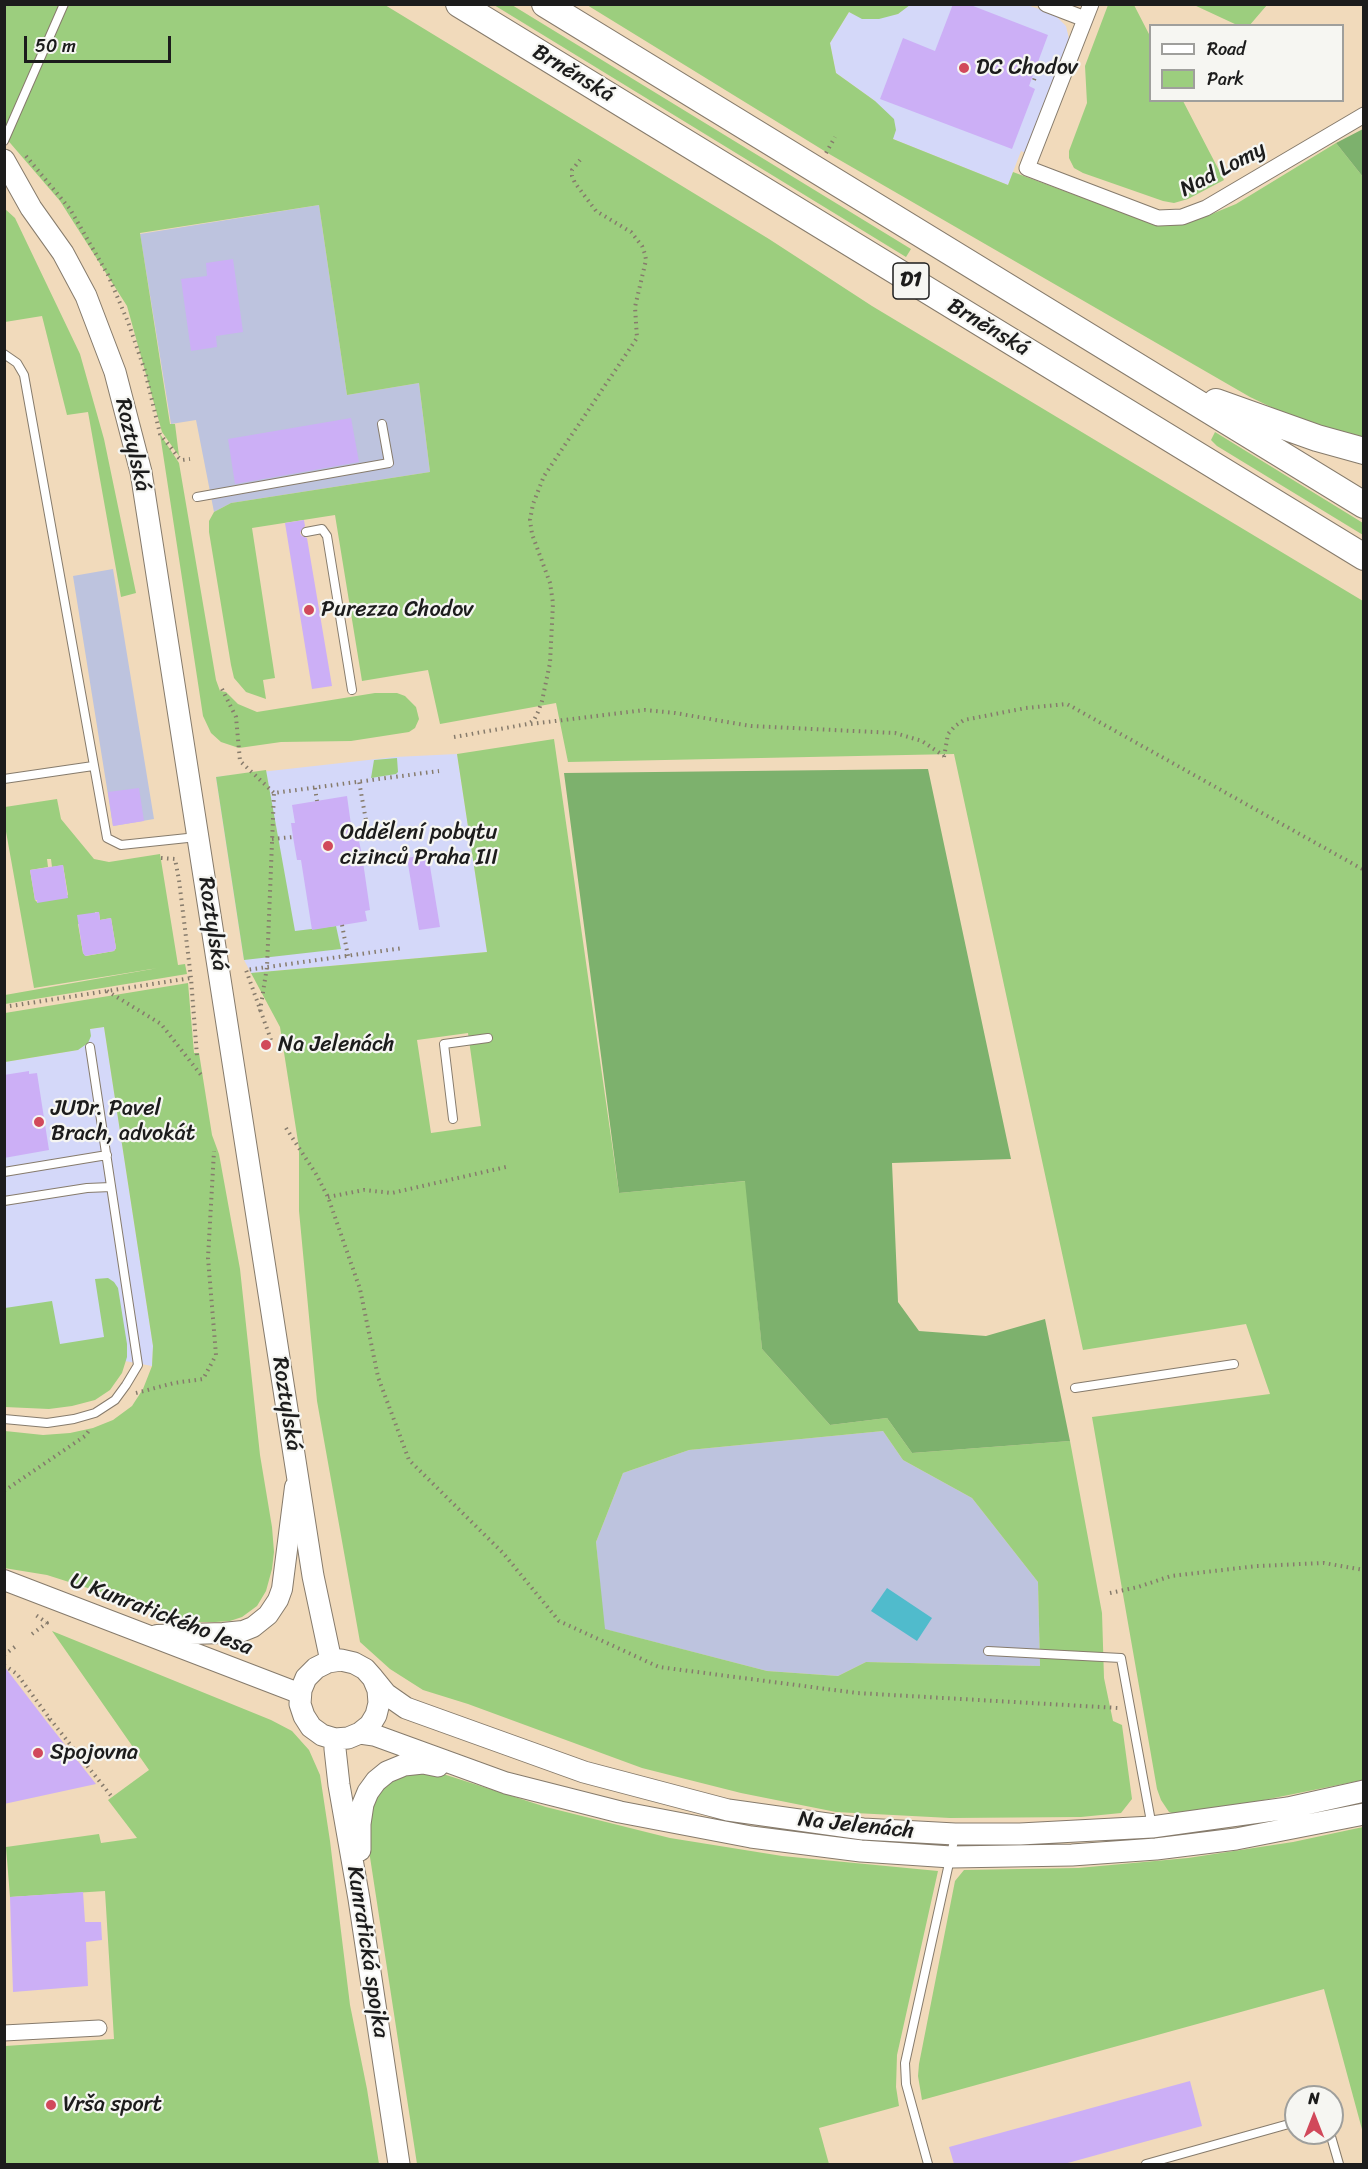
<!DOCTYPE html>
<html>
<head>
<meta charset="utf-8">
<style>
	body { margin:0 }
	#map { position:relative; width:1368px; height:2169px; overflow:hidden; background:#f1dabb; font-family:Sriracha,sans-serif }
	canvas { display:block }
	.frame { position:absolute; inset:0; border:6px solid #1c1c1c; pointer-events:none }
	.legend { position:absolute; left:1149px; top:24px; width:195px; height:78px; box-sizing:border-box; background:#f6f6f2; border:2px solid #9f9f9c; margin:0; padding:8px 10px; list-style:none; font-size:18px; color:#1c1c1c }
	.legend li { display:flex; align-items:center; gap:12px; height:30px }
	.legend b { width:30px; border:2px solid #9f9f9c }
	.north { position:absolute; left:1284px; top:2085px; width:60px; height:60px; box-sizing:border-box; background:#f6f6f2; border:2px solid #9f9f9c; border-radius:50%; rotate:0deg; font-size:16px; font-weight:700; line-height:24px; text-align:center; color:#1c1c1c }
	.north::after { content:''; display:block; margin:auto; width:21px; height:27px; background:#d1495b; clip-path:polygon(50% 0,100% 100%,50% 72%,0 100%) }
	.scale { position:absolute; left:24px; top:36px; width:147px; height:27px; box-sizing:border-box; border:3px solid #1c1c1c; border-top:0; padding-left:8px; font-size:18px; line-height:21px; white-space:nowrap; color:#1c1c1c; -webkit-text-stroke:4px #f6f6f2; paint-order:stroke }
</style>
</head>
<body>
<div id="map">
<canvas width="1368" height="2169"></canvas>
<div class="frame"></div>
<ul class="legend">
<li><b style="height:8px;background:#fff"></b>Road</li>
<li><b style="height:16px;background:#9cce7e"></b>Park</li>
</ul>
<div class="north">N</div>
<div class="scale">50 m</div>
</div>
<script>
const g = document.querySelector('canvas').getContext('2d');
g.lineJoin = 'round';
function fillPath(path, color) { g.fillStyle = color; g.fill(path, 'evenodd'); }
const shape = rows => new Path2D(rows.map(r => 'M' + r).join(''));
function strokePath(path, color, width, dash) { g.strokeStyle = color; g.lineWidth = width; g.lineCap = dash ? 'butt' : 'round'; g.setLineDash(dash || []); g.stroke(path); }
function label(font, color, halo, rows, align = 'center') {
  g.font = font + ' Sriracha,sans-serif'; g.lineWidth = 4.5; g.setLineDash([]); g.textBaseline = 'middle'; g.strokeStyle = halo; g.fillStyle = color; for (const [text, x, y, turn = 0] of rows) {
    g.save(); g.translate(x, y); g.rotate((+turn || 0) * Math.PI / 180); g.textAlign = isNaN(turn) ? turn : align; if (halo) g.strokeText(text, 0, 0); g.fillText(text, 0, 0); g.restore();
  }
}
const built = shape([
	[910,4,1027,5,1054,14,1066,26,1069,39,1026,153,1021,151,1008,185,893,139,875,101,836,73,830,43,849,12,862,18,898,14],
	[457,754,487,952,251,973,244,960,216,777,395,757],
	[104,1027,153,1346,152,1366,125,1361,5,1378,5,1062,78,1050,90,1029]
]);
const industrial = shape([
	[319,205,347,395,419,383,430,472,231,503,214,512,196,420,171,424,140,234],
	[113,569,154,819,113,826,73,576],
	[883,1431,903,1460,972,1498,1038,1582,1040,1666,866,1662,838,1676,767,1671,604,1629,596,1542,623,1473,689,1450]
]);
const green = shape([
	[4,5,385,5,769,239,872,306,1363,601,1363,1780,1254,1802,1175,1814,1169,1812,1161,1800,1157,1789,1092,1417,1270,1394,1246,1324,1083,1350,954,754,568,762,556,703,440,724,428,670,362,681,335,515,252,528,275,678,263,680,266,699,246,692,234,678,231,665,209,532,209,521,214,512,231,503,430,472,419,383,347,395,319,205,140,233,170,424,175,424,179,456,162,432,127,306,60,201,5,137],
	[494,5,512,5,911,249,906,257],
	[587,5,910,5,898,14,879,19,862,19,849,12,830,43,836,73,875,101,894,119,896,130,893,139,1008,185,1013,172,1156,225,1181,225,1202,218,1236,204,1336,143,1363,177,1363,438,1315,428,1250,397,831,155],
	[1108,5,1134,5,1150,36,1150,100,1183,101,1224,180,1188,199,1174,203,1163,201,1083,173,1074,168,1069,158,1069,151,1087,103,1085,66],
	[1194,5,1267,5,1249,26,1237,25],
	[4,208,15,218,80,354,104,439,136,593,121,597,88,412,67,415,42,316,5,322],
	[1215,432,1363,523,1363,535,1217,446,1211,440],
	[160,434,179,463,216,680,220,691,226,692,238,704,257,712,375,693,397,693,405,696,416,707,419,719,415,728,409,732,351,741,281,742,239,748,221,742,211,733,203,716],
	[554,739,619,1193,746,1181,762,1349,830,1425,887,1418,912,1453,1070,1441,1102,1613,1104,1678,1113,1721,1122,1725,1132,1799,1121,1813,1081,1817,950,1818,836,1812,741,1793,642,1768,468,1704,423,1690,390,1669,360,1642,317,1401,299,1211,299,1148,280,1027,251,973,487,952,457,754],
	[468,1033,481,1126,431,1133,417,1040],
	[883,1431,903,1460,972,1498,1038,1582,1040,1666,866,1662,838,1676,767,1671,605,1629,596,1542,623,1473,689,1450],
	[397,758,398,772,396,774,371,778,374,760],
	[266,770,295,931,336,926,341,949,244,960,216,777],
	[57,799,61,819,94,859,109,862,160,854,178,965,185,964,187,974,5,1004,5,995,158,968,34,988,5,826,5,807],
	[47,859,51,859,52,867,63,865,68,895,37,902,35,900,30,870,48,867],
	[95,912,99,912,100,920,111,918,116,948,114,951,86,956,83,953,78,924,96,920],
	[188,983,194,1053,199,1053,212,1135,219,1154,240,1269,260,1455,272,1527,274,1552,272,1569,266,1591,257,1606,242,1617,230,1621,215,1622,194,1622,47,1575,4,1568,5,1431,43,1435,70,1433,93,1428,113,1420,132,1406,143,1389,152,1366,153,1346,104,1027,90,1029,91,1036,88,1043,78,1050,5,1062,5,1013],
	[108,1278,114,1282,118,1288,127,1344,127,1357,122,1373,110,1390,95,1400,72,1406,49,1409,5,1407,5,1308,52,1301,60,1344,104,1337,95,1279],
	[52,1631,271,1720,292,1731,309,1750,320,1775,330,1841,350,2005,367,2089,379,2164,5,2164,5,2046,114,2039,105,1891,10,1897,6,1847,99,1834,101,1843,137,1838,108,1800,149,1770],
	[440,1773,546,1807,670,1838,782,1856,938,1871,897,2055,896,2087,899,2106,819,2128,829,2164,417,2164,368,1844,371,1805,385,1786,406,1774],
	[1363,1827,1363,2133,1324,1989,922,2100,918,2076,919,2064,955,1881,964,1870,1078,1868,1188,1858,1293,1842]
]);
const forest = shape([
	[1363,129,1363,177,1336,143],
	[928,769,1011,1159,892,1163,898,1302,919,1331,986,1336,1045,1319,1070,1441,912,1453,887,1418,830,1425,762,1349,745,1181,619,1193,564,773]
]);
const water = shape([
	[887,1588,932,1618,917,1641,871,1611]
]);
const building = shape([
	[953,4,968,4,1048,35,1029,86,1035,89,1012,149,880,99,903,38,935,51],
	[233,259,243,332,216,336,217,347,191,351,181,279,207,276,206,263],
	[351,418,359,462,235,484,228,439],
	[304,520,305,526,300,533,302,536,307,538,332,686,312,689,285,523],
	[139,788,144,821,113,826,108,792],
	[347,796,352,832,357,832,362,855,370,910,365,911,367,921,312,930,301,860,297,860,293,837,291,823,295,823,292,805],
	[428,854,440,927,419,930,407,858],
	[63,865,68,898,37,903,37,900,35,900,30,870],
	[99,912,100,920,111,918,116,948,114,951,85,956,83,953,77,915],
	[29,1071,29,1074,37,1073,49,1150,4,1158,4,1075],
	[4,1666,47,1722,96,1784,4,1804],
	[83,1892,85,1922,101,1922,102,1940,86,1942,88,1986,13,1992,10,1897],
	[1190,2081,1202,2126,1064,2164,954,2164,949,2147]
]);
const path = shape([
	[1034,80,1042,58],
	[826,153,835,137],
	[26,156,70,209,108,275,128,322,145,371,160,434,179,458,182,460,190,459],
	[222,689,236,717,240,761,274,793],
	[531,724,645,710,675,713,751,726,895,733,922,741,944,756],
	[454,737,528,724,534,720,538,712,542,701,550,663,553,603,550,583,532,534,530,520,533,504,544,476,637,338,635,307,646,260,645,254,642,246,631,232,596,211,575,183,572,176,572,170,580,160],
	[944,757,948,734,955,726,964,720,1026,708,1067,704,1364,870],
	[315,788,317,801],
	[357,834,368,832,359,781],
	[272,839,293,837],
	[161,858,175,859,179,880,191,978,197,1056],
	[342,925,348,956],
	[107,991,161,1024,201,1075],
	[4,1007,191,978],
	[260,1011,267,967,274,793,439,771],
	[271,1040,246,970,403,948],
	[286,1128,316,1174,328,1197,360,1289,378,1377,409,1460,503,1553,559,1621,659,1667,857,1693,1118,1708],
	[328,1197,364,1190,392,1193,506,1167],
	[136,1393,174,1383,203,1379,216,1355,208,1258,214,1151],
	[4,1491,85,1436,91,1428],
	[1110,1593,1138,1587,1171,1576,1257,1566,1324,1563,1364,1570],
	[32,1634,47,1623,33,1613],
	[4,1655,16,1646],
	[4,1665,17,1674,50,1719,47,1722],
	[50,1719,112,1797]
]);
const service = shape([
	[4,141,64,4],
	[4,354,17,363,24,375,107,838,121,845,197,837],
	[197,497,389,463,382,424],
	[306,532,322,529,327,536,352,690],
	[4,779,93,766],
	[453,1119,444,1044,488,1038],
	[4,1172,107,1155],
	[4,1201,87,1188,111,1187],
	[1075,1388,1234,1364],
	[4,1419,47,1423,74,1419,95,1413,115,1400,126,1385,138,1365,90,1047],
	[988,1651,1121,1658,1152,1827],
	[1330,2133,1339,2164],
	[928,2164,906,2084,905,2063,955,1836],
	[1146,2164,1296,2122]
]);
const minor = shape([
	[1046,4,1085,19],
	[1091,4,1027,168,1158,218,1182,217,1206,208,1364,115],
	[4,2033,99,2028]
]);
const tertiary = shape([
	[4,1580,301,1694],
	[157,1635,223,1633,243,1631,253,1627,268,1615,278,1600,282,1589,295,1487]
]);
const secondary = shape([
	[4,160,31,208,63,253,86,296,115,372,141,472,313,1576,331,1661],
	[373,1678,378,1690,379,1703,376,1715,370,1725,360,1733,348,1738,335,1739,322,1735,311,1727,304,1716,300,1704,301,1690,306,1678,316,1668,328,1662,341,1660,354,1663,365,1669,373,1678,386,1694,406,1708,584,1772,728,1810,863,1829,955,1834,1020,1834,1152,1827,1288,1808,1364,1791],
	[360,1733,374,1735,506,1783,620,1812,751,1837,861,1851,951,1857,1072,1855,1156,1849,1236,1839,1364,1814],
	[335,1739,335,1749,339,1785,359,1899,399,2164],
	[360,1850,360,1824,363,1804,368,1792,376,1781,387,1772,404,1765,423,1763,438,1766]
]);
const trunk = shape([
	[459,4,1364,557],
	[545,4,1364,505],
	[1216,402,1317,438,1364,451]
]);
const markers = [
	[964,68,6,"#d1495b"],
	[309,610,6,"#d1495b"],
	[328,846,6,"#d1495b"],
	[266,1045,6,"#d1495b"],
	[39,1122,6,"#d1495b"],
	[38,1753,6,"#d1495b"],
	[51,2105,6,"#d1495b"]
];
const shields = [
	[911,281,36]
];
const shieldNames = [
	["D1",911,281]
];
const poiNames = [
	["DC Chodov",976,68],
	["Purezza Chodov",321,610],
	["Oddělení pobytu",340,833],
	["cizinců Praha III",340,858],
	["Na Jelenách",278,1045],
	["JUDr. Pavel",51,1109],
	["Brach, advokát",51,1134],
	["Spojovna",50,1753],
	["Vrša sport",63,2105]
];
const streetNames = [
	["Brněnská",573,74,31],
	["Nad Lomy",1223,170,-28],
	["Brněnská",988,328,31],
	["Roztylská",132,445,77],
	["Roztylská",212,924,81],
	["Roztylská",286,1404,81],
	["U Kunratického lesa",161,1615,21],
	["Na Jelenách",856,1826,6],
	["Kunratická spojka",367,1952,81]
];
fillPath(built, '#d4d8f9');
fillPath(industrial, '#bdc3de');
fillPath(green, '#9cce7e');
fillPath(forest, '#7db16d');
fillPath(water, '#50bbcc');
fillPath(building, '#ccaff6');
strokePath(service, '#867b6c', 10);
strokePath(minor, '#867b6c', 17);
strokePath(tertiary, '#867b6c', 22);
strokePath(secondary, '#867b6c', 23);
strokePath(trunk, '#867b6c', 28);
strokePath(path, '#867b6c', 4, [1.5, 4.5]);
strokePath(service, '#fff', 8);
strokePath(minor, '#fff', 15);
strokePath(tertiary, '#fff', 20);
strokePath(secondary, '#fff', 21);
strokePath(trunk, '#fff', 26);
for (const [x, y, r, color] of markers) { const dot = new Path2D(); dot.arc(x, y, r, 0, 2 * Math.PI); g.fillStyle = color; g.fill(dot); strokePath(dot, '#f6f6f2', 2); }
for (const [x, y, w] of shields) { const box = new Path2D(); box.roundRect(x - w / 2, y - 18, w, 36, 4.5); g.fillStyle = '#f6f6f2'; g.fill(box); strokePath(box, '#1c1c1c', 1.5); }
label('bold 21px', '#1c1c1c', null, shieldNames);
label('22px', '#1c1c1c', '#f6f6f2', poiNames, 'left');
label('22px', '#1c1c1c', '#f6f6f2', streetNames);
</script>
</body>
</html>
